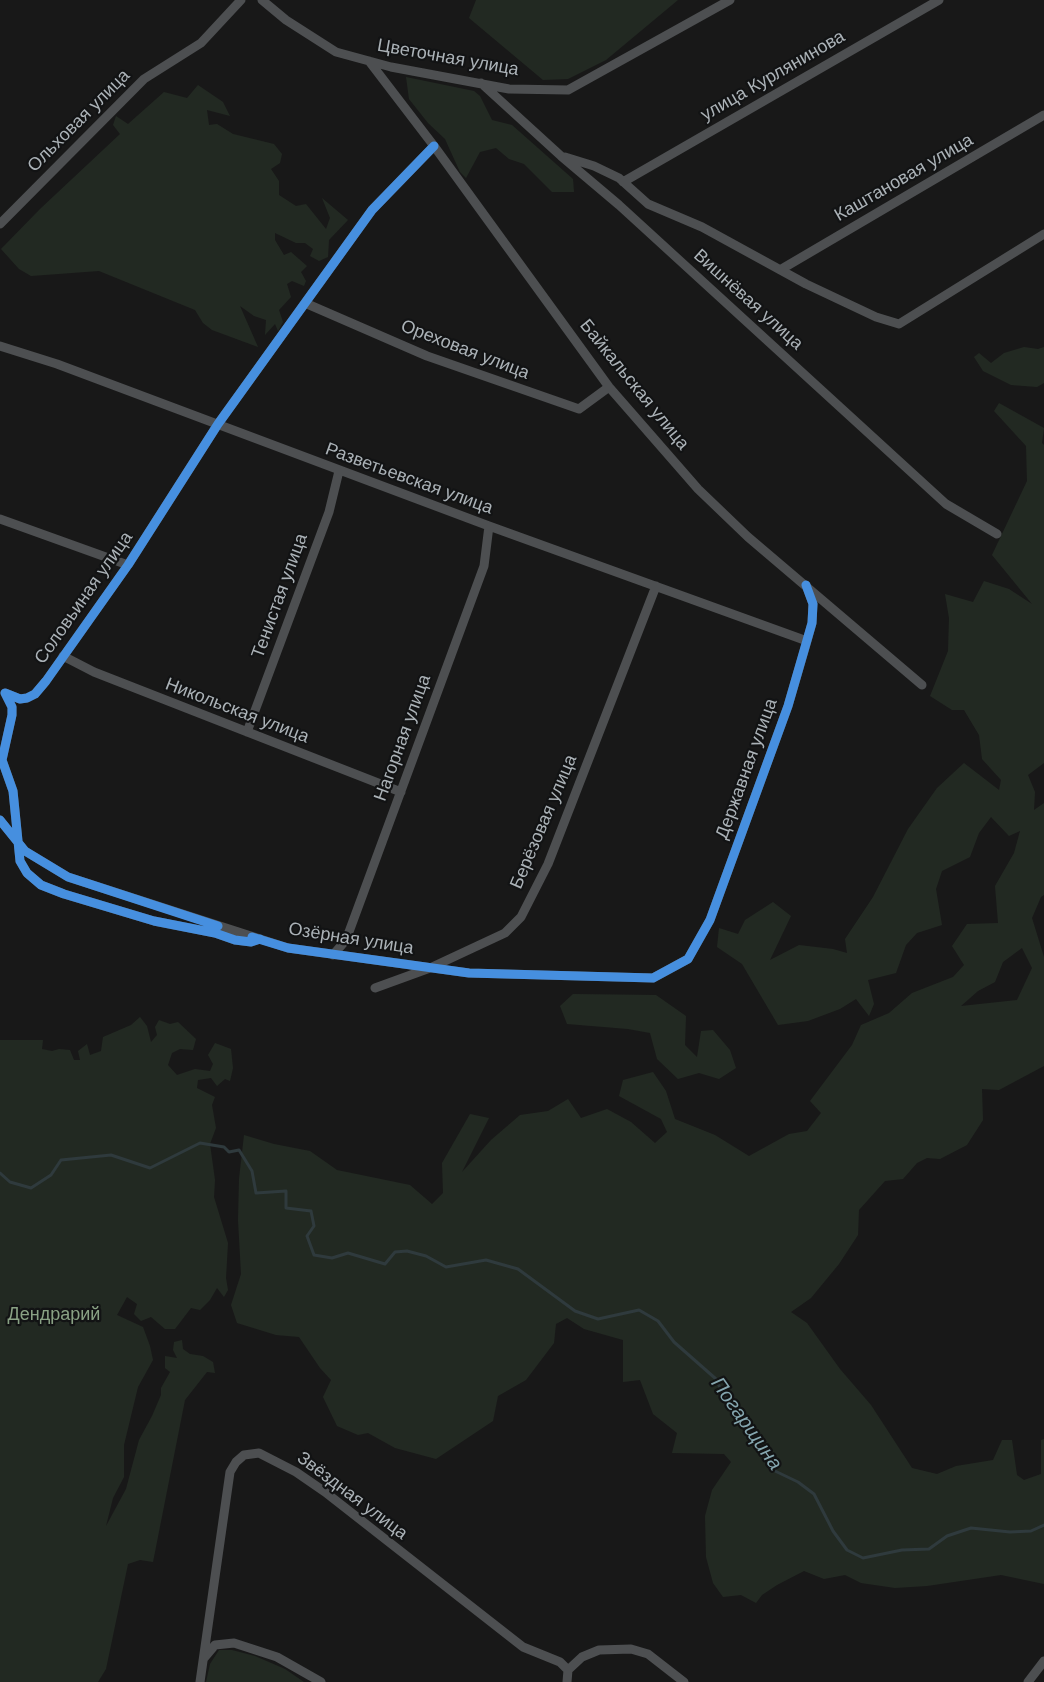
<!DOCTYPE html>
<html>
<head>
<meta charset="utf-8">
<style>
	body { margin:0 }
	canvas { display:block; background:#181818 }
</style>
</head>
<body>
<canvas width="1044" height="1682"></canvas>
<script>
const g = document.querySelector('canvas').getContext('2d');
g.lineJoin = 'round';
function fillPath(path, color) { g.fillStyle = color; g.fill(path, 'evenodd'); }
const shape = rows => new Path2D(rows.map(r => 'M' + r).join(''));
function strokePath(path, color, width, dash) { g.strokeStyle = color; g.lineWidth = width; g.lineCap = dash ? 'butt' : 'round'; g.setLineDash(dash || []); g.stroke(path); }
function label(font, color, halo, rows, align = 'center') {
  g.font = font + ' Helvetica,sans-serif'; g.lineWidth = 4.5; g.setLineDash([]); g.textBaseline = 'middle'; g.strokeStyle = halo; g.fillStyle = color; for (const [text, x, y, turn = 0] of rows) {
    g.save(); g.translate(x, y); g.rotate((+turn || 0) * Math.PI / 180); g.textAlign = isNaN(turn) ? turn : align; if (halo) g.strokeText(text, 0, 0); g.fillText(text, 0, 0); g.restore();
  }
}
const green = shape([
	[476,0,678,0,606,60,568,79,543,80,469,18],
	[406,77,474,91,480,96,492,120,512,125,573,179,574,192,552,192,524,164,509,159,496,148,480,152,466,178,460,172,445,139,428,123,409,99],
	[198,85,223,102,230,116,207,110,209,125,217,124,233,134,274,144,282,154,280,163,271,169,279,181,279,195,296,206,306,204,326,229,330,218,322,198,348,220,329,240,328,257,319,261,310,256,313,249,305,243,296,243,275,233,275,240,284,255,291,252,307,266,301,272,306,281,304,286,292,281,287,284,291,297,279,310,283,322,278,331,275,324,265,335,266,320,254,316,240,306,258,347,212,330,203,323,195,310,99,271,31,276,19,269,1,249,40,209,120,134,113,125,116,116,128,124,164,92,187,98],
	[1024,347,1038,349,1044,347,1044,383,1037,387,1011,385,983,371,974,357,979,353,991,363,1004,353],
	[999,403,1044,428,1042,443,1044,445,1044,763,1028,775,1035,792,1034,810,1044,803,1044,895,1041,897,1032,918,1044,957,1044,1066,999,1090,982,1089,983,1120,967,1145,940,1159,927,1158,917,1163,903,1179,885,1181,859,1210,858,1235,839,1264,811,1298,791,1312,807,1323,840,1369,871,1405,912,1468,937,1474,956,1466,993,1460,1002,1440,1012,1440,1017,1475,1024,1480,1041,1474,1041,1440,1044,1439,1044,1584,1001,1575,927,1586,895,1588,861,1583,845,1575,824,1579,804,1571,777,1585,762,1595,756,1603,741,1595,723,1597,713,1583,706,1557,705,1516,712,1490,731,1462,724,1454,672,1453,677,1433,653,1414,640,1380,623,1382,623,1340,584,1329,567,1318,556,1324,554,1343,526,1380,498,1396,493,1421,436,1459,395,1448,368,1433,358,1435,337,1426,323,1397,331,1380,320,1368,299,1337,276,1335,237,1323,231,1305,241,1274,238,1220,239,1179,244,1135,274,1144,310,1151,337,1170,410,1185,432,1204,443,1193,442,1163,470,1114,489,1118,462,1172,491,1140,520,1115,548,1111,568,1099,581,1118,607,1109,631,1122,655,1143,667,1132,661,1119,619,1096,623,1080,653,1072,666,1091,675,1119,715,1135,749,1156,789,1134,807,1131,821,1113,810,1101,852,1045,861,1025,889,1013,912,993,953,977,964,965,952,946,967,924,998,923,995,886,1014,853,1020,831,1009,836,991,817,979,833,970,857,942,871,936,889,942,925,917,933,906,945,896,973,868,980,874,1004,869,1016,856,999,840,1009,808,1021,778,1025,742,964,717,947,719,928,738,934,745,920,773,902,791,916,770,960,799,945,833,949,847,953,845,939,873,897,908,829,937,788,964,763,999,790,1001,780,982,759,979,735,964,710,952,710,930,696,948,651,949,618,945,594,973,602,984,581,1009,589,1032,604,992,555,1027,481,1026,446,994,411],
	[1022,948,1032,968,1017,1000,961,1006,978,991,995,982,1003,962],
	[573,994,656,995,686,1016,685,1045,697,1057,701,1031,713,1030,730,1050,736,1068,719,1079,699,1073,678,1079,657,1059,650,1033,628,1029,567,1024,560,1006],
	[140,1017,147,1026,151,1042,157,1035,155,1027,159,1020,170,1024,178,1022,196,1039,193,1050,180,1049,172,1053,168,1065,177,1075,195,1069,210,1071,213,1064,208,1055,215,1043,231,1049,233,1068,230,1081,225,1079,217,1086,211,1078,198,1080,197,1088,215,1097,212,1105,216,1128,210,1144,215,1180,214,1197,228,1243,226,1278,228,1290,224,1297,217,1288,210,1300,200,1310,191,1308,175,1329,165,1329,151,1317,141,1321,134,1314,137,1304,127,1297,117,1315,143,1327,150,1346,153,1360,138,1387,124,1445,124,1477,113,1498,106,1526,126,1489,139,1440,152,1416,161,1395,161,1388,170,1372,165,1368,165,1356,177,1358,173,1350,174,1342,182,1340,183,1349,190,1354,203,1356,213,1362,215,1373,207,1372,185,1400,153,1562,140,1560,128,1564,106,1669,98,1682,0,1682,0,1040,43,1040,42,1049,52,1051,59,1049,70,1050,74,1060,80,1060,78,1051,87,1044,90,1055,101,1051,103,1037,131,1025],
	[219,1650,232,1650,255,1656,285,1669,304,1682,206,1682,210,1664]
]);
const stream = shape([
	[0,1173,10,1182,31,1188,51,1175,61,1160,111,1155,150,1168,200,1143,224,1147,229,1152,239,1150,252,1171,256,1193,286,1191,286,1208,311,1211,314,1226,307,1236,314,1255,332,1258,348,1253,385,1264,395,1252,407,1251,426,1256,446,1267,486,1260,518,1269,575,1311,598,1319,639,1310,658,1321,674,1342,716,1379,726,1401,775,1471,798,1482,814,1494,833,1531,847,1550,863,1558,902,1550,929,1549,947,1536,971,1528,1010,1532,1031,1531,1044,1525]
]);
const minor = shape([
	[262,0,286,20,336,52,391,67,509,89,568,90,730,0],
	[369,61,434,146,609,387,698,489,748,537,922,685],
	[481,83,561,156,619,205,946,504,997,534],
	[565,157,594,166,619,178,648,204,702,227,806,284,876,317,899,324,1044,234],
	[623,182,939,0],
	[0,224,144,79,201,43,241,0],
	[780,270,1044,115],
	[305,303,427,356,579,409,609,387],
	[0,346,57,364,489,526,807,641],
	[0,519,128,565],
	[63,656,94,672,401,792],
	[247,732,329,512,339,471],
	[0,820,25,851,68,877,288,948,469,973,653,978,688,959,710,920,788,706,807,641,812,623,813,604,806,585],
	[260,939,251,942,235,940,215,933,154,921,64,894,41,885,27,873,20,861,13,791,2,760,12,715,12,707,5,693,20,699,27,698,35,694,46,681,128,565,218,424,305,303,372,210,434,146],
	[333,955,346,940,484,566,489,526],
	[375,988,430,968,505,933,521,917,548,864,656,586],
	[204,1658,215,1645,234,1643,277,1657,321,1682],
	[200,1682,230,1472,236,1462,244,1455,259,1453,296,1472,325,1492,523,1647,560,1662,568,1670],
	[567,1682,568,1670,582,1657,599,1650,631,1649,648,1654,684,1682],
	[1028,1682,1044,1661]
]);
const cycleway = shape([
	[0,820,25,851,68,877,218,926],
	[252,937,288,948,469,973,653,978,688,959,710,920,788,706,812,623,813,604,806,585],
	[260,939,251,942,235,940,215,933,154,921,64,894,41,885,27,873,20,861,13,791,2,760,12,715,12,707,5,693,20,699,27,698,35,694,46,681,128,565,218,424,305,303,372,210,434,146]
]);
const streetNames = [
	["Цветочная улица",448,58,10],
	["улица Курлянинова",773,76,-30],
	["Ольховая улица",79,121,-45],
	["Каштановая улица",904,178,-30],
	["Вишнёвая улица",748,300,42],
	["Ореховая улица",465,350,21],
	["Байкальская улица",634,385,51],
	["Разветьевская улица",409,479,20],
	["Тенистая улица",280,596,-70],
	["Соловьиная улица",84,598,-55],
	["Никольская улица",237,711,21],
	["Нагорная улица",403,738,-70],
	["Державная улица",747,769,-70],
	["Берёзовая улица",544,822,-67],
	["Озёрная улица",351,939,9],
	["Звёздная улица",352,1496,37]
];
const parkNames = [
	["Дендрарий",54,1315]
];
const waterNames = [
	["Погарщина",746,1424,55]
];
fillPath(green, '#222922');
strokePath(stream, '#2f3a3d', 3);
strokePath(minor, '#4d4f51', 9);
strokePath(cycleway, '#468fdf', 9);
label('18px', '#abb2b7', '#121314', streetNames);
label('18px', '#89a184', '#121314', parkNames);
label('italic 20px', '#85a6af', '#121314', waterNames);
</script>
</body>
</html>
